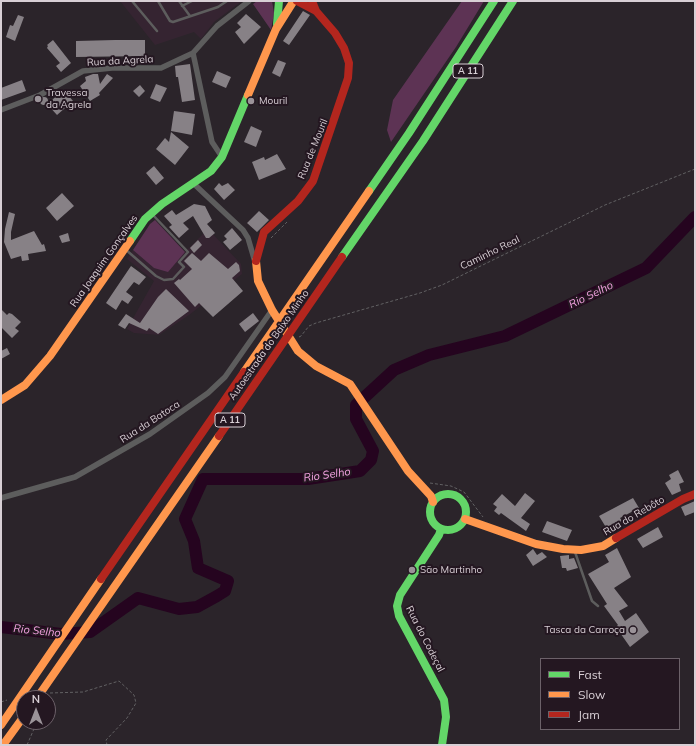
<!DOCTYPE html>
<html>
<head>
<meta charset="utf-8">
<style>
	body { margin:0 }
	#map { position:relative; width:696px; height:746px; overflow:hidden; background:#2b242a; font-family:Mulish,sans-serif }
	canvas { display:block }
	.frame { position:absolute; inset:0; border:2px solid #d8cfd5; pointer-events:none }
	.legend { position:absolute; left:540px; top:658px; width:140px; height:72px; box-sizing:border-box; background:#241721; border:1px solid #6c6169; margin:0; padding:5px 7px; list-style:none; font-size:12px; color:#d8cfd5 }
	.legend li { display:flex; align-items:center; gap:8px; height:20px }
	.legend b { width:20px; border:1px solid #6c6169 }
	.north { position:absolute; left:16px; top:690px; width:40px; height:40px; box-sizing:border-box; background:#241721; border:1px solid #6c6169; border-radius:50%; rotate:0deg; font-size:11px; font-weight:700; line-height:16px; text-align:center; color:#d8cfd5 }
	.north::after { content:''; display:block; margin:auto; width:14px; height:18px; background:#9b9399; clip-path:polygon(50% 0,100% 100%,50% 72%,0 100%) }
</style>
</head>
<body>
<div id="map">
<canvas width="696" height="746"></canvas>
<div class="frame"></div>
<ul class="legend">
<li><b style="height:5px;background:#63d668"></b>Fast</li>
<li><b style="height:5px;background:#ff974d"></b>Slow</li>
<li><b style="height:5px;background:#b3261e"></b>Jam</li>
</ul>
<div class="north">N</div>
</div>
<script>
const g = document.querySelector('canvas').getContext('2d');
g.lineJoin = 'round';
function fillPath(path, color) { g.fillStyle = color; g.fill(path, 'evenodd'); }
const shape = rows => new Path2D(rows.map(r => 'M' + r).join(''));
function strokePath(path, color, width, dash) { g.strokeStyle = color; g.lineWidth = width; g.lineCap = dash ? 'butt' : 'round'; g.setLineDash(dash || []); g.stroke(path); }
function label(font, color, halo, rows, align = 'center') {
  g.font = font + ' Mulish,sans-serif'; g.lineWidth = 4; g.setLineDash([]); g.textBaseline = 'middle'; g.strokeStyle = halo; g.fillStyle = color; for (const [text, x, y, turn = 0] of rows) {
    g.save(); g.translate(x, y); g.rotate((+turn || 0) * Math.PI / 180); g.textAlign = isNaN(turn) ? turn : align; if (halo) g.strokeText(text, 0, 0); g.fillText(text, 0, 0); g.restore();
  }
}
const built = shape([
	[120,1,242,1,214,22,201,39,194,32,155,45],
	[208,229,241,264,242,274,189,315,159,335,134,333,127,329,154,281,127,259,133,250,154,268,185,252]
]);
const green = shape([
	[257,1,272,1,274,13,271,30,253,4],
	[462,1,484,1,456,47,391,142,387,130,393,100],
	[155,220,185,252,168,272,154,268,133,250,150,224]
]);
const river = shape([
	[1,627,61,634,90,632,138,598,179,609,197,607,217,596,225,591,228,581,198,568,194,541,185,519,203,479,308,479,360,471,371,460,373,451,356,419,356,405,394,370,429,355,505,336,646,268,695,217]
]);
const building = shape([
	[303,11,310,15,289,45,283,41],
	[246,14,261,27,244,44,235,32,241,27,237,23],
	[18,15,24,17,15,41,6,37,10,25,13,26],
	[53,40,71,63,61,72,56,66,60,63,47,48,48,46,47,45],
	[115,40,145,40,145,56,76,57,76,41],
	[278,60,286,63,280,77,272,73],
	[190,64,195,100,182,102,178,77,176,77,175,66],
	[217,71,231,77,226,88,212,82],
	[93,74,98,74,100,84,107,74,113,78,99,93,100,95,90,101,80,86,86,81,85,77],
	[22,80,26,91,1,100,1,88],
	[156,84,167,88,160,102,150,98],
	[140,85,145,91,139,97,133,91],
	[64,90,73,101,57,115,47,104],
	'40 101a4 4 0 1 1 8 0a4 4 0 1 1-8 0Z',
	[174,111,195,114,192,135,171,131],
	[251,126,262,131,256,147,244,142],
	[171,132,189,147,175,165,156,149,165,138,169,142],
	[277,154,286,169,259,180,252,162,264,157,265,160],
	[154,166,164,178,156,185,146,173],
	[219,183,222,186,228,183,235,190,224,200,214,189],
	[62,193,74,206,57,221,46,208],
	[194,204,205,206,212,220,207,224,215,233,209,238,206,238,193,216,183,223,189,229,179,238,169,227,172,225,164,216,172,210,176,215],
	[259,211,269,220,257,232,247,223],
	[9,212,15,214,11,232,11,240,34,231,42,245,44,244,46,251,28,254,29,260,22,261,21,256,11,259,4,242,5,229],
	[232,228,242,240,230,250,223,242,227,239,224,236],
	[68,233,70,241,62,243,59,236],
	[198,240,202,245,194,253,190,248],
	[192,253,201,261,209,253,228,269,236,262,239,265,240,271,232,278,243,291,213,317,199,303,195,307,174,283,179,279,180,280,192,269,184,261],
	[131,266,146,277,139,285,134,282,126,292,133,297,128,304,122,300,116,310,106,303],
	[166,289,189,311,158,334,149,328,147,331,129,323,125,329,118,325,126,314,140,323,158,297],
	[1,309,7,315,9,313,12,314,21,322,15,328,19,331,12,338,1,327],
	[253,313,259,321,245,332,239,324],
	[7,348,10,354,1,359,1,351],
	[678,470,684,482,679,484,681,491,672,495,665,483,671,479,669,475],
	[525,493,535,501,521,518,530,524,526,531,501,513,499,515,494,511,497,507,493,504,502,494,515,506],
	[633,498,639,508,620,518,622,521,607,529,599,516],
	[695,501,695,512,685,516,681,507],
	[547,521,572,530,567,541,542,532],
	[658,527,663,537,643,548,637,539],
	[617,548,631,577,614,588,628,606,619,611,625,621,636,613,649,632,630,647,616,627,618,625,604,606,607,604,588,574,609,562,605,555],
	[533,549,537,555,542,552,547,557,533,566,526,555],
	[569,555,569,559,574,558,578,568,567,571,566,568,562,568,560,556]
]);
const path = shape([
	[271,238,287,222],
	[299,337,301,336,309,326,316,323,420,293,442,285,605,205,695,169],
	[430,483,451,486,464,492,483,517],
	[50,693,83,692,119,681,134,695,136,703,127,718,106,740,107,745],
	[1,702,7,700],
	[27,745,37,722]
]);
const lane = shape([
	[132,1,157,31],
	[158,1,170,21,173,22,218,7,227,1],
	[179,1,190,16],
	[182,6,192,1],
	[125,249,156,276,164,280,173,279,184,267,179,262,188,252,152,214],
	[575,552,592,601,598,606]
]);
const street = shape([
	[193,53,212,142,222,157],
	[1,110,40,95,83,71,112,68,161,68,193,53,217,26,249,1],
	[194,184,243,230,248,238,255,262],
	[1,498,75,477,150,434,208,393,225,377,272,310]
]);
const fast = shape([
	[277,24,279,1],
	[369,191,409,133,494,1],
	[130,241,145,219,162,204,211,171,222,157,248,95],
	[342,257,423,141,513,1],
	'430 512a18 18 0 1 1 36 0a18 18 0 1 1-36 0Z',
	[441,529,439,535,400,595,397,606,399,616,444,700,446,717,442,745]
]);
const slow = shape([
	[248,95,276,29,293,2],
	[256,261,258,281,272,310,298,351,316,366,350,384,408,471,431,496,433,502],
	[244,372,369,191],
	[1,400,25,385,50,356,130,241],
	[465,519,536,544,563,549,581,550,603,546,616,538],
	[37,698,219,436],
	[1,725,101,579],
	[3,745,24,716]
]);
const jam = shape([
	[312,1,316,11],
	[256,261,264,232,298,201,313,181,348,78,349,63,344,48,335,33,316,11,297,1],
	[219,436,342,257],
	[616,538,683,499,695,494],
	[101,579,244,372]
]);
const markers = [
	[38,99,4,"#9b9399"],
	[251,101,4,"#9b9399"],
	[412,570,4,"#9b9399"],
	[633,630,4,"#9b9399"]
];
const shields = [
	[468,71,30],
	[230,420,30]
];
const shieldNames = [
	["A 11",468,71],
	["A 11",230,420]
];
const streetNames = [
	["Rua da Agrela",120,61,-3],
	["Rua de Mouril",313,149,-68],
	["Caminho Real",490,253,-26],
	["Rua Joaquim Gonçalves",104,261,-55],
	["Autoestrada do Baixo Minho",269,345,-55],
	["Rua da Batoca",150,422,-33],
	["Rua do Rebôto",634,516,-30],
	["Rua do Codeçal",425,639,63]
];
const poiNames = [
	["Travessa",46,93],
	["da Agrela",46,105],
	["Mouril",259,101],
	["São Martinho",420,570],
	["Tasca da Carroça",625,630,"right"]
];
const waterNames = [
	["Rio Selho",591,295,-26],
	["Rio Selho",327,475,-8],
	["Rio Selho",37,631,6]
];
fillPath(built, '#352431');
fillPath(green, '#5d3354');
strokePath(river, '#25041f', 12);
fillPath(building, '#878186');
strokePath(path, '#626163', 1, [3, 2]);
strokePath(lane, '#5d5d5d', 2.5);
strokePath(street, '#5d5d5d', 5.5);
strokePath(fast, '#63d668', 8);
strokePath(slow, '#ff974d', 8);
strokePath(jam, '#b3261e', 8);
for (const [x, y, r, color] of markers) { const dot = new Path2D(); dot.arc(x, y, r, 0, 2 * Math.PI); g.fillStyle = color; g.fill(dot); strokePath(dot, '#241721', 1.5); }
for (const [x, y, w] of shields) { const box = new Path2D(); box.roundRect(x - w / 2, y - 7, w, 14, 3); g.fillStyle = '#241721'; g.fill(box); strokePath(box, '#d8cfd5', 1); }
label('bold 9px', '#d8cfd5', null, shieldNames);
label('10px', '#d8cfd5', '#241721', streetNames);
label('10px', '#d8cfd5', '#241721', poiNames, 'left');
label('italic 11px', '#f3a3e1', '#241721', waterNames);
</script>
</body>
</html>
